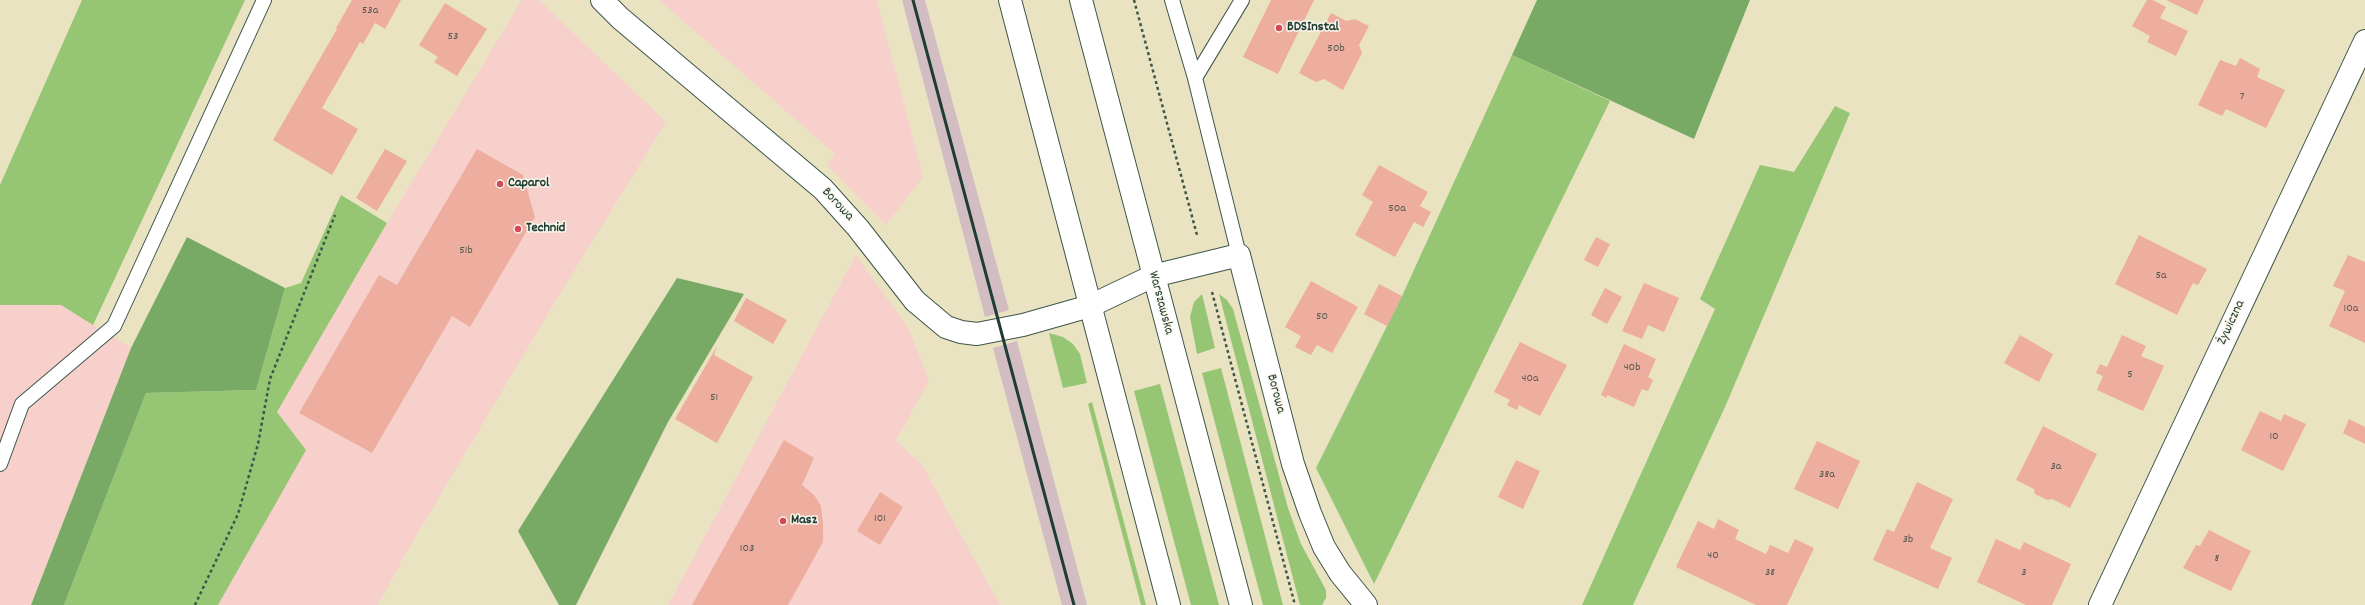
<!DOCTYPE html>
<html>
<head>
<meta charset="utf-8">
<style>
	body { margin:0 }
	canvas { display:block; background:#e9e3c2 }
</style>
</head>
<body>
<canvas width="2365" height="605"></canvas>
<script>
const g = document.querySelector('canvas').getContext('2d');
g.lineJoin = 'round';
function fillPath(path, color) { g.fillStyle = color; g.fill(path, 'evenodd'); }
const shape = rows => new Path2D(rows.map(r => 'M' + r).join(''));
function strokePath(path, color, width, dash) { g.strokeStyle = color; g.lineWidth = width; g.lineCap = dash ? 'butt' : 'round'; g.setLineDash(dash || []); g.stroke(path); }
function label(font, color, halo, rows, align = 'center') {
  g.font = font + ' Dekko,sans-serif'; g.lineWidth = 3; g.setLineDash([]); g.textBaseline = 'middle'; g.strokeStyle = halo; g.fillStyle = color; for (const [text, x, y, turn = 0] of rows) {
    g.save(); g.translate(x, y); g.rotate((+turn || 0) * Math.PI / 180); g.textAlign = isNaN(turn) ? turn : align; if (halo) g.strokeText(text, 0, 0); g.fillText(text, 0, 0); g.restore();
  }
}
const built = shape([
	[522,0,539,0,666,122,561,292,407,551,378,605,218,605,305,450,277,412,387,223],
	[659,0,877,0,923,177,886,225,827,165,835,154],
	[856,255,909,329,929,381,896,440,922,465,1000,605,668,605],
	[0,305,61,305,131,348,31,605,0,605]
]);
const industrial = shape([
	[902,0,925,0,1009,310,985,317],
	[1017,341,1087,605,1062,605,993,348]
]);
const green = shape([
	[82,0,245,0,93,325,61,305,0,305,0,185],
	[1512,55,1610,101,1374,584,1316,468,1402,296],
	[1835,106,1850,113,1725,407,1633,605,1582,605,1715,309,1700,299,1760,165,1794,172],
	[341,195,387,223,277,412,306,450,218,605,64,605,146,393,256,390,285,288,301,283],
	[1202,294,1215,348,1197,354,1190,317,1194,302],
	[1219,294,1227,300,1233,309,1288,508,1301,544,1326,590,1326,598,1322,605,1300,605],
	[1049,333,1063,337,1073,344,1080,354,1087,383,1063,388],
	[1221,368,1283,605,1263,605,1246,542,1202,373],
	[1160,384,1219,605,1191,605,1134,391],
	[1092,402,1118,500,1146,605,1141,605,1088,404]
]);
const forest = shape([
	[1537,0,1750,0,1694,139,1512,55],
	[187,237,285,288,256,390,146,393,64,605,31,605,131,348],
	[677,278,744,294,668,422,576,605,559,605,518,531]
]);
const building = shape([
	[352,0,401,0,385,29,375,23,363,44,360,42,322,108,358,129,332,175,273,140,337,29,336,28],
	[1271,0,1314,0,1278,74,1243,57],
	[2147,0,2153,0,2166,7,2160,18,2188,31,2176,56,2147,42,2150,36,2132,26],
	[2166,0,2204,0,2197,15],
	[445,3,487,29,457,76,434,62,438,57,419,45],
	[1331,13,1346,21,1355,19,1369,26,1359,45,1362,53,1343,90,1324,79,1316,82,1299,73],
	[2240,58,2260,69,2257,77,2285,90,2266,128,2226,109,2222,116,2198,105,2220,60,2236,66],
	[385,149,407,161,377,211,356,198],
	[477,149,523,175,535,217,470,327,452,316,372,453,299,413,379,275,397,285],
	[1379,165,1428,192,1420,206,1431,212,1423,227,1414,222,1395,257,1355,235,1373,202,1362,195],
	[2139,235,2207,269,2198,285,2193,283,2177,315,2115,284],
	[1596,237,1610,244,1598,267,1584,260],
	[2348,255,2365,262,2365,343,2329,326,2345,291,2333,286],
	[1311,281,1358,307,1332,353,1317,345,1311,355,1295,347,1301,336,1285,327],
	[1644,283,1679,298,1664,332,1648,325,1642,339,1622,331],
	[1379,284,1402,296,1387,326,1364,314],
	[1605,288,1622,297,1607,324,1591,315],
	[746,298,787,320,773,344,734,321],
	[2020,335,2053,354,2039,382,2004,363],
	[2122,335,2146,346,2141,356,2164,366,2143,411,2097,390,2103,376,2096,373,2100,364,2107,367],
	[1520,342,1567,365,1540,416,1519,405,1517,410,1507,405,1510,400,1494,392],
	[1624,344,1656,359,1648,377,1653,380,1648,391,1642,389,1634,407,1607,395,1607,398,1601,395],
	[717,346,714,355,753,377,717,443,675,419],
	[2260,411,2281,421,2284,414,2306,424,2283,471,2241,450],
	[2349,419,2365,427,2365,444,2343,433],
	[2043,426,2097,454,2070,508,2052,499,2047,500,2035,494,2034,489,2016,480],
	[784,440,814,458,802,485,814,495,821,506,823,524,823,542,788,605,692,605],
	[1817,441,1860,461,1838,509,1794,489],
	[1516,460,1540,471,1523,509,1498,497],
	[1917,482,1953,499,1930,548,1952,558,1938,589,1873,560,1887,529,1894,532],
	[880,492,903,507,880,545,857,531],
	[1718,519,1739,530,1735,539,1766,554,1770,545,1788,553,1795,539,1814,548,1787,605,1756,605,1676,567,1698,521,1714,529],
	[2209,530,2251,551,2231,591,2183,568,2196,545,2200,546],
	[1996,539,2020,550,2024,542,2071,564,2052,605,2026,605,1977,582]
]);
const path = shape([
	[1134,0,1197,235],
	[1212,292,1295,605],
	[195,605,238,514,258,444,270,379,335,215]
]);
const lane = shape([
	[1172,0,1195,78,1239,255],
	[1195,78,1242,0],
	[0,464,22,404,114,326,264,0]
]);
const street = shape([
	[602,0,620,18,823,189,858,228,915,301,946,327,961,332,977,334,1023,325,1090,306,1153,276,1239,255,1293,464,1310,513,1324,547,1340,573,1366,605],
	[2100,605,2365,41]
]);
const secondary = shape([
	[1010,0,1169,605],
	[1081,0,1241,605]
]);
const rail = shape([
	[913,0,1074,605]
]);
const markers = [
	[1279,28,4,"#d1495b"],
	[500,184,4,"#d1495b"],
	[518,229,4,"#d1495b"],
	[783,521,4,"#d1495b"]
];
const numberNames = [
	["53a",370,11],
	["53",453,37],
	["50b",1336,49],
	["7",2242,97],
	["50a",1397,209],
	["51b",466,251],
	["5a",2161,276],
	["10a",2351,309],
	["50",1322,317],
	["40b",1632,368],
	["5",2130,375],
	["40a",1530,379],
	["51",714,398],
	["10",2274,437],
	["3a",2056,467],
	["38a",1827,475],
	["101",880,519],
	["3b",1908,540],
	["103",747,549],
	["40",1713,556],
	["8",2217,559],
	["38",1770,573],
	["3",2024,573]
];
const poiNames = [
	["BDSInstal",1287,28],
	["Caparol",508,184],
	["Technid",526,229],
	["Masz",791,521]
];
const streetNames = [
	["Borowa",837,205,47],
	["Warszawska",1160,303,75],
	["Żywiczna",2232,323,-65],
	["Borowa",1275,394,75]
];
fillPath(built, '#f7d0cb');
fillPath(industrial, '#d2bec2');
fillPath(green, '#96c574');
fillPath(forest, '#78aa66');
fillPath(building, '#edad9f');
strokePath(lane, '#3d5649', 16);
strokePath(street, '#3d5649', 24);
strokePath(secondary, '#3d5649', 24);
strokePath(path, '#3d5649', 2.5, [3, 3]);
strokePath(lane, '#fff', 14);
strokePath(street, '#fff', 22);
strokePath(secondary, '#fff', 22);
strokePath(rail, '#1f3d34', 3);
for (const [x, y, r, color] of markers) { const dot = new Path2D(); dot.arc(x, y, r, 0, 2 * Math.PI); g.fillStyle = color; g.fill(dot); strokePath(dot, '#fbf7ec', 1.5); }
label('12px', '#52594f', null, numberNames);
label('bold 14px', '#1f3d34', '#fbf7ec', poiNames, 'left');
label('14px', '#1f3d34', '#fbf7ec', streetNames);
</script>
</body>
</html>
